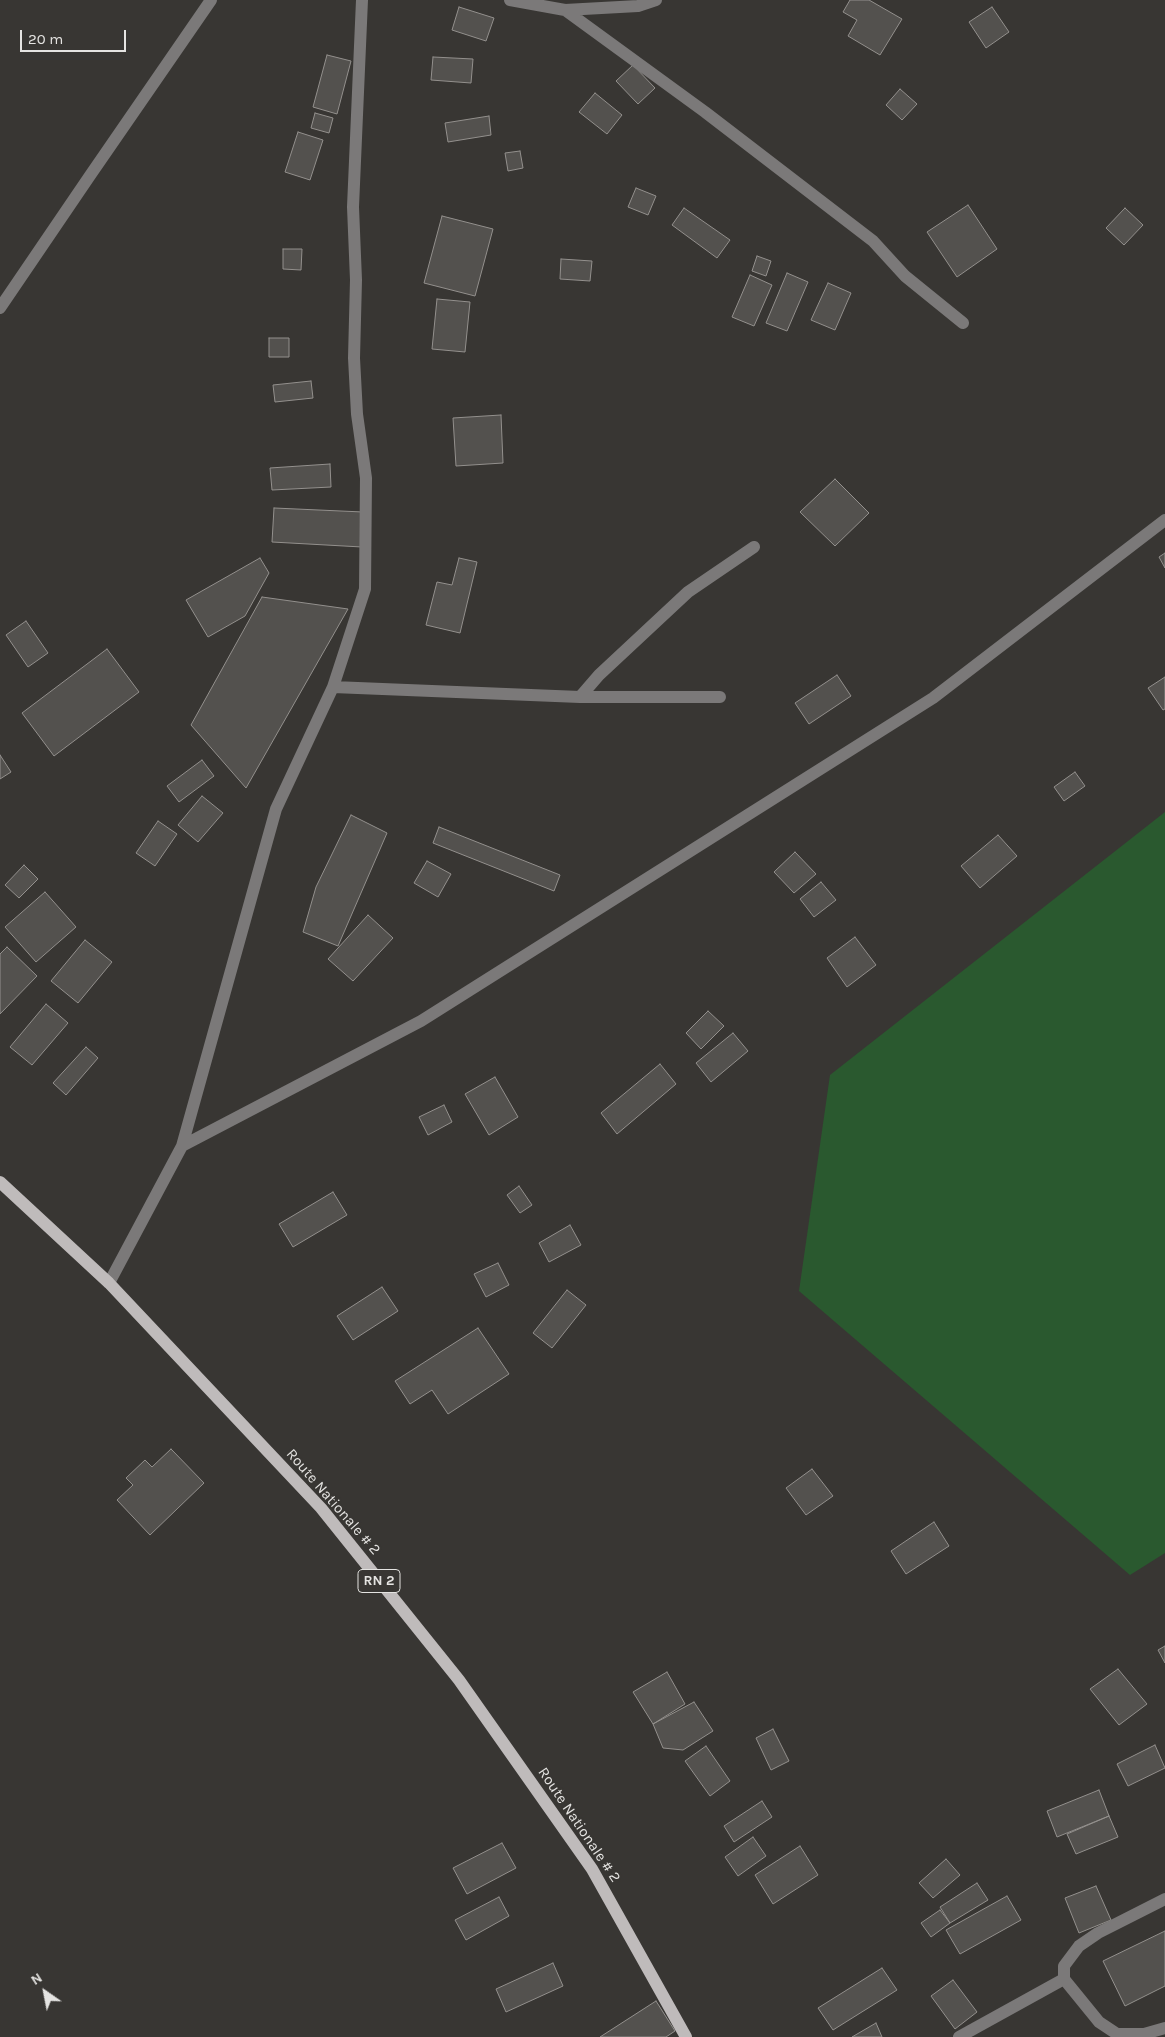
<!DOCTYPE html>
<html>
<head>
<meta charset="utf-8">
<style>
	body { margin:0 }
	#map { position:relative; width:1165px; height:2037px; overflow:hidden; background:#383633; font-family:Karla,sans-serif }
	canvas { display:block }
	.north { position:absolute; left:20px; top:1967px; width:50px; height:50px; -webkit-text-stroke:4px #383633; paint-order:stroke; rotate:327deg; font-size:14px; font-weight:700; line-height:20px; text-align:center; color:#e5e4e2 }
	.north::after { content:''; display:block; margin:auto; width:18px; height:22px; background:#e5e4e2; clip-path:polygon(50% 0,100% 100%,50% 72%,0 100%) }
	.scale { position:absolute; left:20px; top:30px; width:106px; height:22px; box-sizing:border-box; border:2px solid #e5e4e2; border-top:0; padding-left:6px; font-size:15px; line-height:18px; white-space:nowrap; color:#e5e4e2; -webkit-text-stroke:4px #383633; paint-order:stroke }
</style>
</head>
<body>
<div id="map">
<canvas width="1165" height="2037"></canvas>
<div class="north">N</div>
<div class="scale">20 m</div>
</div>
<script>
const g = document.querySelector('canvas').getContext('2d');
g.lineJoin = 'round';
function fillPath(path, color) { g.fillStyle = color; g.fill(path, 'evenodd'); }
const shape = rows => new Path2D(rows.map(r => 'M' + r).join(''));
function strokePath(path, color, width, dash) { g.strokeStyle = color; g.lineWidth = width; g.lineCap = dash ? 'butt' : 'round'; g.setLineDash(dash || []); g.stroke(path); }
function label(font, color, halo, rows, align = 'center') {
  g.font = font + ' Karla,sans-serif'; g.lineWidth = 4; g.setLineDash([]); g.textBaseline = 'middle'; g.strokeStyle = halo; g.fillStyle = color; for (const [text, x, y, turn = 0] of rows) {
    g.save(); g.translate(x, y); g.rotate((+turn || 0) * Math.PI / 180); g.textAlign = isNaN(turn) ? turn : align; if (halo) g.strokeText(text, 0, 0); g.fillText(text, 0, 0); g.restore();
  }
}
const green = shape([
	[1165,812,1165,1553,1130,1575,799,1291,830,1075]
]);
const building = shape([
	[850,0,869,0,902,19,880,55,848,36,857,20,843,12,850,0],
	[459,7,494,18,486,41,452,30,459,7],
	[992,7,1009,32,986,48,969,22,992,7],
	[327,55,351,61,337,114,313,107,327,55],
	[433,57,473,59,471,83,431,80,433,57],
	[633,65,655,88,638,104,616,81,633,65],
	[900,89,917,104,902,120,886,105,900,89],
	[595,93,622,115,607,134,579,112,595,93],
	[315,113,333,118,329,133,311,128,315,113],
	[489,116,491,135,448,142,445,123,489,116],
	[298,132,323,140,310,180,285,172,298,132],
	[520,151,523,168,508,171,505,153,520,151],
	[636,188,656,196,648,215,628,207,636,188],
	[968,205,997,249,957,277,927,232,968,205],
	[684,208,730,240,717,258,672,225,684,208],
	[1125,208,1143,225,1124,245,1106,228,1125,208],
	[442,216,493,229,475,296,424,283,442,216],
	[283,249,302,249,301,270,283,269,283,249],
	[757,256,771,261,766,276,752,271,757,256],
	[561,259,592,261,590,281,560,279,561,259],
	[787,273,808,282,787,331,766,323,787,273],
	[750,275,772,285,754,326,732,317,750,275],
	[828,283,851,293,835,330,811,320,828,283],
	[437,299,470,302,465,352,432,349,437,299],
	[269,338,289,338,289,357,269,357,269,338],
	[311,381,313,398,275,402,273,385,311,381],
	[501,415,503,463,456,466,453,418,501,415],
	[330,464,331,487,272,490,270,468,330,464],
	[835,479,869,513,835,546,800,512,835,479],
	[274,508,363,512,362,547,272,542,274,508],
	[1165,553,1165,568,1159,557,1165,553],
	[260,558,269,573,245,616,208,637,186,600,260,558],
	[459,558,477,562,460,633,426,625,437,582,452,585,459,558],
	[262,597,348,609,246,788,191,725,262,597],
	[26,621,48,653,28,667,6,635,26,621],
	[107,649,139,692,54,756,22,713,107,649],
	[837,675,851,696,809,724,795,703,837,675],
	[1165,677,1165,709,1163,710,1148,688,1165,677],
	[0,755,11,772,0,779,0,755],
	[202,760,214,776,179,802,167,786,202,760],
	[1075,772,1085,786,1064,801,1054,787,1075,772],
	[202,796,223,813,198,842,178,825,202,796],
	[351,815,387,833,338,946,303,932,316,887,351,815],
	[158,821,177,834,155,866,136,853,158,821],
	[439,827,560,875,554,891,433,843,439,827],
	[998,835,1017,856,980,888,961,866,998,835],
	[795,852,816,874,794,893,774,872,795,852],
	[427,861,451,874,438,897,414,883,427,861],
	[24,865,38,879,19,898,5,885,24,865],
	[821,882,836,900,814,917,800,899,821,882],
	[45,892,76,927,36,962,5,927,45,892],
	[368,915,393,938,353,981,328,959,368,915],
	[855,937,876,965,847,987,827,958,855,937],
	[85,940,112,962,78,1003,51,981,85,940],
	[7,947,37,976,0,1014,0,954,7,947],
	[46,1004,68,1023,32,1065,10,1047,46,1004],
	[708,1011,724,1026,701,1049,686,1033,708,1011],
	[733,1033,748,1051,711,1082,696,1063,733,1033],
	[86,1047,98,1058,66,1095,53,1083,86,1047],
	[660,1064,676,1084,617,1134,601,1113,660,1064],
	[495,1077,518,1117,489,1135,465,1094,495,1077],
	[444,1105,452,1122,428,1135,419,1117,444,1105],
	[519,1186,532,1205,520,1213,507,1195,519,1186],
	[333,1192,347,1215,293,1247,279,1224,333,1192],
	[570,1225,581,1245,549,1262,539,1243,570,1225],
	[498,1263,509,1285,486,1297,474,1274,498,1263],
	[382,1287,398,1311,353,1340,337,1316,382,1287],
	[567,1290,586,1305,552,1348,533,1333,567,1290],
	[478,1328,509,1374,448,1414,432,1390,410,1404,395,1381,478,1328],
	[171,1449,204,1483,150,1535,117,1500,133,1485,126,1478,145,1460,152,1467,171,1449],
	[812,1469,833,1496,806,1515,786,1488,812,1469],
	[934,1522,949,1546,906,1574,891,1551,934,1522],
	[1165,1646,1165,1663,1158,1650,1165,1646],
	[1118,1669,1147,1704,1119,1725,1090,1689,1118,1669],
	[667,1672,685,1704,653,1724,633,1692,667,1672],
	[694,1702,713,1731,683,1750,663,1748,653,1724,694,1702],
	[773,1729,789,1761,771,1770,756,1738,773,1729],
	[1155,1745,1165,1768,1128,1786,1117,1764,1155,1745],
	[706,1746,730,1781,710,1796,685,1761,706,1746],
	[1099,1790,1109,1816,1057,1837,1047,1811,1099,1790],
	[762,1801,772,1817,734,1842,724,1826,762,1801],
	[1109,1816,1118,1837,1076,1854,1067,1834,1109,1816],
	[753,1837,766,1856,738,1876,725,1857,753,1837],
	[502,1843,516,1868,467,1894,453,1868,502,1843],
	[800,1846,818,1875,773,1904,755,1875,800,1846],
	[946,1859,960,1875,933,1898,919,1883,946,1859],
	[977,1883,988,1900,950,1923,940,1907,977,1883],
	[1096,1886,1111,1920,1079,1933,1065,1898,1096,1886],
	[1007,1896,1021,1920,960,1954,946,1930,1007,1896],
	[499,1897,509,1916,466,1940,455,1920,499,1897],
	[940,1910,950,1923,931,1937,921,1923,940,1910],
	[1165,1931,1165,1986,1125,2006,1103,1961,1165,1931],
	[553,1963,563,1986,506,2012,496,1989,553,1963],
	[882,1968,897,1990,833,2030,818,2008,882,1968],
	[953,1980,977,2012,955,2029,931,1996,953,1980],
	[656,2001,675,2031,666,2037,600,2037,656,2001],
	[876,2023,882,2037,852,2037,876,2023]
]);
const minor = shape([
	[510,0,565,10,638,6,656,0],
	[565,10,705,112,873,241,905,276,963,323],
	[0,308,89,177,211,0],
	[333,687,580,697,720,697],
	[580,697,599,675,688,592,754,547],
	[182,1146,421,1021,933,698,1165,520],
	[109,1283,182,1146,276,809,333,687,365,589,366,478,357,414,354,358,356,280,353,207,362,0],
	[1064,1979,1064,1966,1079,1946,1098,1933,1165,1899],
	[959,2037,1064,1979,1099,2022,1117,2034,1144,2034,1165,2028]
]);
const major = shape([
	[0,1182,109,1283,321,1508,459,1680,592,1869,686,2037]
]);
const shields = [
	[379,1581,42]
];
const shieldNames = [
	["RN 2",379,1581]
];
const streetNames = [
	["Route Nationale # 2",333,1502,49],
	["Route Nationale # 2",579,1825,56]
];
fillPath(green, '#2a592f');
fillPath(building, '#53514e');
strokePath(building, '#93908d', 1);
strokePath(minor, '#7b7979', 12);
strokePath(major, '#bfbbbb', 12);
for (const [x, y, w] of shields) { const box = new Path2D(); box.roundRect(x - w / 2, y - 11.5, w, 23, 4); g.fillStyle = '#383633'; g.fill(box); strokePath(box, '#e5e4e2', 1); }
label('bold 14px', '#e5e4e2', null, shieldNames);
label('15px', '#e5e4e2', '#383633', streetNames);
</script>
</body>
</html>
